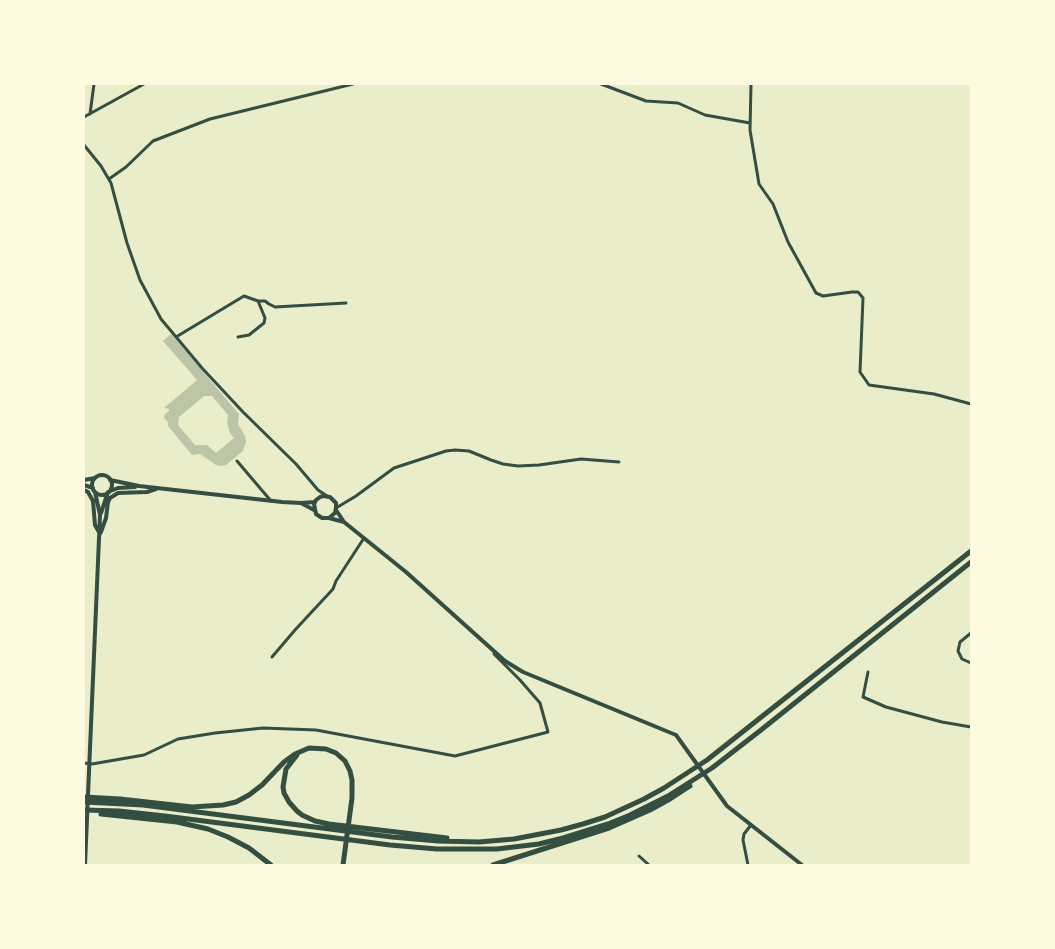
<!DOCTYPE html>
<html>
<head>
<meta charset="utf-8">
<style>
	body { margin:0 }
	#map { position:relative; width:1055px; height:949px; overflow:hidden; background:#e9edc9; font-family:"Fira Sans Condensed",sans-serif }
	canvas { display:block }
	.frame { position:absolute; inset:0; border:85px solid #fefae0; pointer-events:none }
</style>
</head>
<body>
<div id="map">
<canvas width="1055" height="949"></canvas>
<div class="frame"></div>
</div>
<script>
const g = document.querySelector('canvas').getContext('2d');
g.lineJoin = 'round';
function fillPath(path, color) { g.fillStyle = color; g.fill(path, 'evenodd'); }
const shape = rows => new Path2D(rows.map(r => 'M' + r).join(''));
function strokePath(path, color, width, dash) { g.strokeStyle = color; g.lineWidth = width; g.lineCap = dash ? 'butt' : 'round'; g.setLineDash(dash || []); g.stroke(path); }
const building = shape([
	[171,334,239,414,238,424,245,436,246,442,243,451,226,465,221,466,216,465,200,454,192,455,168,426,168,422,164,418,165,414,169,411,169,409,164,408,197,380,163,341],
	[204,396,212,396,228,415,227,422,230,433,234,438,216,453,207,445,195,445,178,425,179,417]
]);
const minor = shape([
	[601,84,646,101,678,103,705,115,750,123],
	[751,84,750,130,759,184,773,204,788,242,816,293,823,296,852,292,858,292,863,298,860,372,869,385,934,394,971,404],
	[90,114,94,84],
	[84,117,144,84],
	[84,145,101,166,111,183,127,243,140,280,161,319,202,368,243,412,296,464,318,490,327,496],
	[109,179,126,167,153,141,210,119,353,84],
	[176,337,244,296,258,301,265,301,269,304,275,307,346,303],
	[238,337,249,335,264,323,265,318,258,301],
	[237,461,271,501],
	[336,508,356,496,394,468,446,451,455,450,469,451,491,460,503,464,518,466,539,465,581,459,619,462],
	[971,633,960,642,958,651,962,659,971,663],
	[272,657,295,630,333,589,336,581,364,538],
	[868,672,863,697,886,707,942,722,971,727],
	[84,763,92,764,144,755,178,739,215,733,263,728,316,730,455,756,548,732,540,703,520,680,494,654],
	[639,856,649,865],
	[748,865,743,840,744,834,751,825]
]);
const secondary = shape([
	'92 485a10 10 0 1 1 20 0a10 10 0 1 1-20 0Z',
	[84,480,95,478],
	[110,480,139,486,282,502,301,503,315,502],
	[84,485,93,488],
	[84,490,88,492,93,501,95,525,100,534],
	[301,503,314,510],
	[336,510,344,522,406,572,505,661,523,672,676,735,727,806,802,865],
	[101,513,108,492,118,488,135,487],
	[329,518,335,513,336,508,336,503,330,497,323,496,320,497,316,500,314,504,316,514,322,518,329,518,344,522],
	[101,532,106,518,108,502,110,498,118,493,147,492,156,489],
	[85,865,100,515,95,492]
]);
const motorway = shape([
	[297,755,286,769,283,787,284,793,289,802,297,811,302,815,315,821,329,824,447,838],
	[84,797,120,799,192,807,223,805,236,802,249,795,262,785,284,762,295,754,309,748,326,749,336,753,345,761,350,771,352,780,352,798,343,865],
	[84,802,143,805,392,837,438,841,479,842,514,839,561,830,583,824,605,817,644,799,664,788,707,760,971,551],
	[84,810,119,811,165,816,390,845,437,849,497,849,539,844,563,838,608,824,630,815,668,796,712,768,761,730,971,562],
	[101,814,177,822,208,829,228,837,249,848,271,865],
	[493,865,609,828,650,810,670,799,690,786]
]);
fillPath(building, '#bcc5a7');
strokePath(minor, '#344e41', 3);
strokePath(secondary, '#344e41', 4);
strokePath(motorway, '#344e41', 5);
</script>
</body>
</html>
